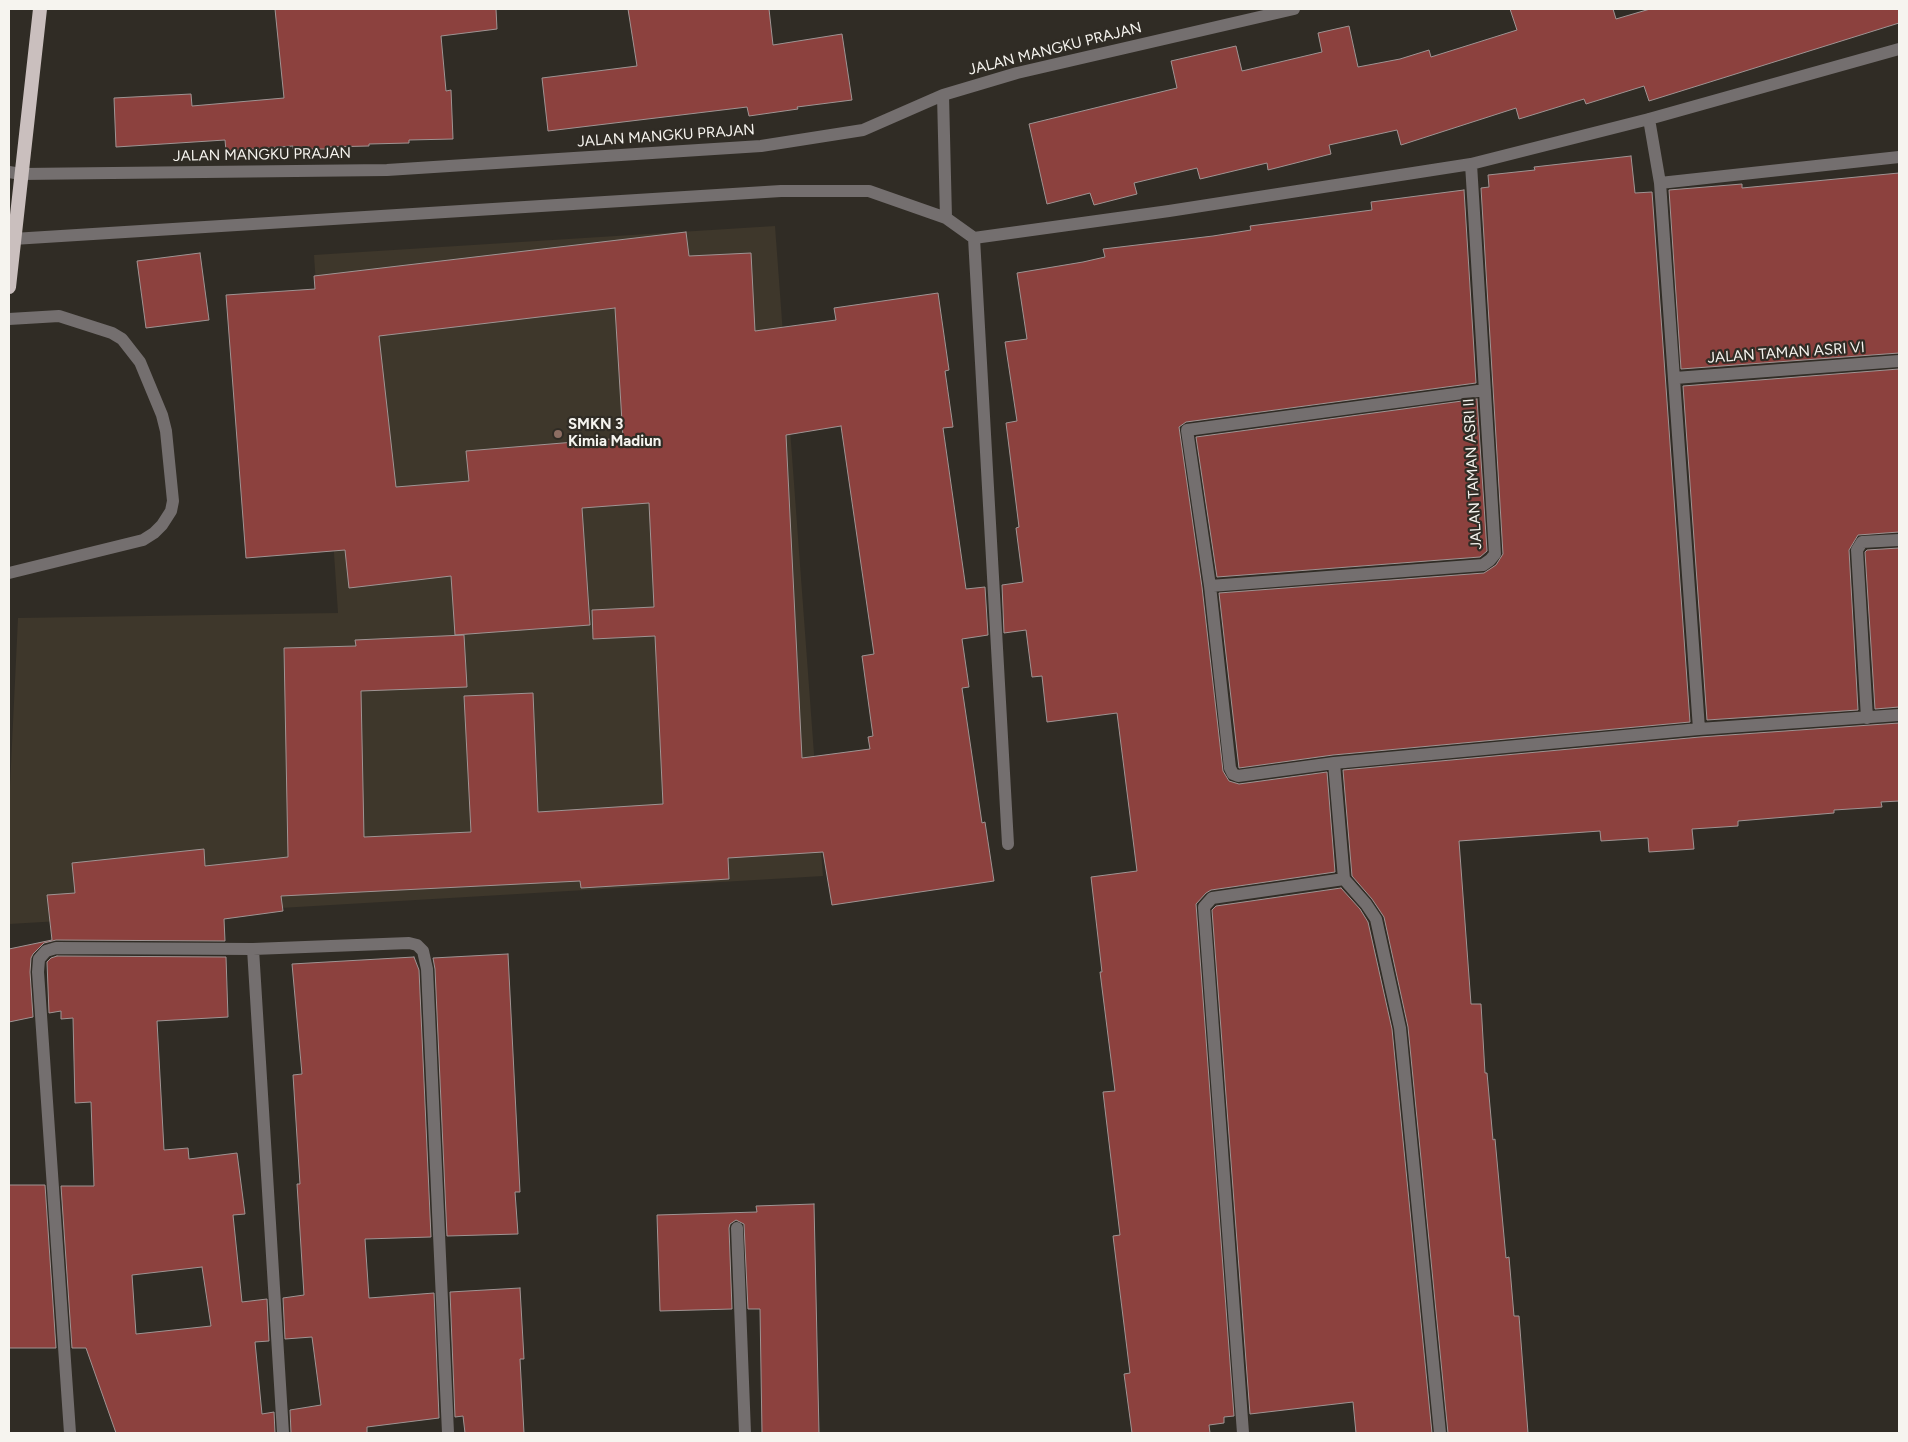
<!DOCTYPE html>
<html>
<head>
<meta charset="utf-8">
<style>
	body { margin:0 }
	#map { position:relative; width:1908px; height:1442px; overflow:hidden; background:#302c25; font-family:Figtree,sans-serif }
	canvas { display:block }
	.frame { position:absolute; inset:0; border:10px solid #f6f4ef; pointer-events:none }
</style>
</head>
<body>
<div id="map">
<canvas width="1908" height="1442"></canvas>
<div class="frame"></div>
</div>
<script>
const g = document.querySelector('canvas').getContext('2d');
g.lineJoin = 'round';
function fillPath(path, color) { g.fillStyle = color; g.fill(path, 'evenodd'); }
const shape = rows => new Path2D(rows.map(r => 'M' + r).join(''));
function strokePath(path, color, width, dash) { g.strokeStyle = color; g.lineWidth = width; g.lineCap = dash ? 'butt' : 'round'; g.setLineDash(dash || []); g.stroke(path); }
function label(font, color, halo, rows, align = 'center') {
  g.font = font + ' Figtree,sans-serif'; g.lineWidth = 4.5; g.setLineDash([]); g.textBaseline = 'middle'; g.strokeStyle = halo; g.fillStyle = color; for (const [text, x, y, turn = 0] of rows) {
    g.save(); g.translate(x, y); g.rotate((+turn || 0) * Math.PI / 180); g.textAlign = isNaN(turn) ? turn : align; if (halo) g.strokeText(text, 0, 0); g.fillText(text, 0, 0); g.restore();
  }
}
const built = shape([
	[775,226,823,876,9,924,9,807,18,618,338,613,314,255]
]);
const building = shape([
	[275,9,496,9,497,29,441,36,446,91,451,90,453,139,409,140,409,143,369,144,369,146,327,147,327,149,293,149,293,146,226,151,225,140,116,147,114,98,191,94,192,106,284,98,275,9],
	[628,9,769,9,773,45,842,34,852,100,797,107,798,109,749,116,747,107,548,131,542,78,637,66,628,9],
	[1510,9,1613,9,1616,19,1650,9,1899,9,1899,23,1649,101,1644,86,1586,104,1584,99,1519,119,1516,108,1401,145,1397,130,1329,145,1331,154,1268,170,1267,163,1200,179,1197,168,1134,183,1137,194,1094,205,1090,193,1047,204,1029,124,1177,88,1171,61,1236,46,1242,71,1322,52,1318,33,1349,26,1358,67,1400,59,1429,50,1431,57,1517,30,1510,9],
	[1631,156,1635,193,1652,192,1690,722,1333,755,1239,768,1219,593,1484,573,1496,565,1503,554,1481,188,1489,187,1488,175,1535,170,1534,167,1631,156],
	[1899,173,1899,353,1681,369,1669,190,1742,184,1742,188,1899,173],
	[1464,190,1476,383,1186,422,1179,427,1202,587,1223,771,1229,781,1239,784,1327,772,1335,872,1211,890,1206,893,1196,904,1234,1416,1224,1417,1224,1423,1209,1425,1210,1433,1132,1433,1124,1374,1130,1373,1113,1236,1120,1235,1103,1092,1115,1091,1100,972,1102,972,1091,877,1137,871,1117,713,1047,722,1042,676,1032,677,1026,630,1004,633,1002,585,1023,582,1016,528,1019,527,1006,423,1017,421,1005,342,1027,339,1017,273,1083,262,1105,257,1103,249,1213,236,1251,230,1250,226,1372,210,1371,202,1464,190],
	[686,232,689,256,751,253,755,331,836,320,834,308,938,293,949,370,945,371,953,427,943,428,966,589,985,587,988,635,962,639,969,687,962,688,982,823,985,822,994,881,832,905,823,852,728,858,729,879,581,888,580,881,281,896,283,911,224,919,225,941,56,940,44,943,33,954,31,958,30,972,33,1017,9,1022,9,949,52,940,47,895,75,893,72,863,204,849,205,866,288,857,284,648,356,646,355,640,464,635,467,687,361,691,364,837,471,832,464,696,533,693,538,812,663,804,655,636,593,639,592,610,654,607,649,503,582,508,590,625,455,635,451,576,349,588,345,550,246,558,226,295,315,289,314,276,686,232],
	[615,308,623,438,466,451,469,481,396,487,379,336,615,308],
	[841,426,874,654,862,656,873,736,868,737,870,749,802,758,786,435,841,426],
	[200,253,209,320,146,328,137,261,200,253],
	[1899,369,1899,532,1858,535,1849,550,1858,710,1707,720,1683,386,1899,369],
	[1477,399,1487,551,1480,557,1217,577,1196,437,1477,399],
	[1899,548,1899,707,1875,709,1865,552,1867,550,1899,548],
	[1899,723,1899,801,1881,802,1882,807,1834,810,1834,813,1738,821,1738,826,1692,829,1694,849,1649,852,1648,838,1601,841,1600,831,1459,841,1471,1004,1481,1004,1485,1073,1487,1073,1493,1140,1495,1139,1506,1258,1509,1257,1514,1316,1519,1316,1528,1433,1448,1433,1408,1027,1384,917,1372,899,1352,876,1343,770,1700,737,1899,723],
	[1341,888,1360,909,1368,922,1392,1029,1432,1433,1356,1433,1353,1402,1250,1414,1212,910,1216,906,1341,888],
	[508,954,520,1192,515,1192,518,1234,447,1236,435,969,433,958,508,954],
	[57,956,226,957,228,1017,157,1021,164,1150,188,1148,189,1159,237,1153,245,1214,233,1215,242,1302,267,1299,269,1341,255,1342,262,1414,274,1412,275,1433,116,1433,86,1348,72,1348,61,1186,94,1186,91,1102,75,1103,73,1018,61,1019,61,1011,49,1013,47,962,51,958,57,956],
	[202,1267,211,1326,136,1334,132,1275,202,1267],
	[414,957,419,970,431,1237,365,1239,369,1298,434,1293,439,1418,367,1427,367,1433,291,1433,290,1410,321,1405,312,1337,285,1339,283,1298,304,1295,297,1184,300,1184,293,1075,302,1074,292,964,414,957],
	[9,1185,45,1185,56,1348,9,1348,9,1185],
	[814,1204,819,1433,762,1433,760,1309,748,1309,744,1224,736,1220,730,1224,729,1228,732,1309,660,1311,657,1215,757,1212,756,1206,814,1204],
	[520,1288,524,1359,520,1359,524,1433,465,1433,463,1416,455,1417,450,1292,520,1288]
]);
const service = shape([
	[9,319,59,316,112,333,122,339,140,362,162,415,166,431,173,501,171,511,162,525,154,533,143,540,9,573]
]);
const minor = shape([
	[943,95,946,218],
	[1649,119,1660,183,1699,729],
	[21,174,387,170,761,146,863,130,943,95,1017,73,1294,9],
	[1660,183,1899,157],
	[974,238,1008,844],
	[13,239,781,191,869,191,946,218,974,238,1169,211,1471,164,1649,119,1899,49],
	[1675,378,1899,361],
	[1485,390,1187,430,1210,586,1230,768,1233,774,1238,776,1334,763,1699,729,1899,715],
	[1210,586,1483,565,1490,560,1495,554,1471,164],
	[1867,718,1857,550,1862,542,1899,540],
	[1334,763,1344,879,1366,904,1376,919,1400,1028,1440,1433],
	[253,949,409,943,417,945,423,951,427,969,448,1433],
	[737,1228,745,1433],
	[70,1433,38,972,39,959,46,951,56,948,253,949,283,1433],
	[1243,1433,1204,907,1212,898,1344,879]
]);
const tertiary = shape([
	[9,172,21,174]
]);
const trunk = shape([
	[9,287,40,9]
]);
const markers = [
	[558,434,5,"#8d6e63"]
];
const streetNames = [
	["JALAN MANGKU PRAJAN",1055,49,-14],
	["JALAN MANGKU PRAJAN",666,136,-4],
	["JALAN MANGKU PRAJAN",262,155,-1],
	["JALAN TAMAN ASRI VI",1786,353,-4],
	["JALAN TAMAN ASRI II",1473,474,-93]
];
const poiNames = [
	["SMKN 3",568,425],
	["Kimia Madiun",568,442]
];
fillPath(built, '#3e372b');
fillPath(building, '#8c413e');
strokePath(building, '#9f9493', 1);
strokePath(service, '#746f6f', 12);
strokePath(minor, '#746f6f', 12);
strokePath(tertiary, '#746f6f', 12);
strokePath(trunk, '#cabfbe', 14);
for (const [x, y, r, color] of markers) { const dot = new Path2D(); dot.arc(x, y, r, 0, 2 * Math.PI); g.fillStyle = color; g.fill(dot); strokePath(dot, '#302c25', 2); }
label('15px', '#f6f4ef', '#302c25', streetNames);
label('bold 15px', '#f6f4ef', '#302c25', poiNames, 'left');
</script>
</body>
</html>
